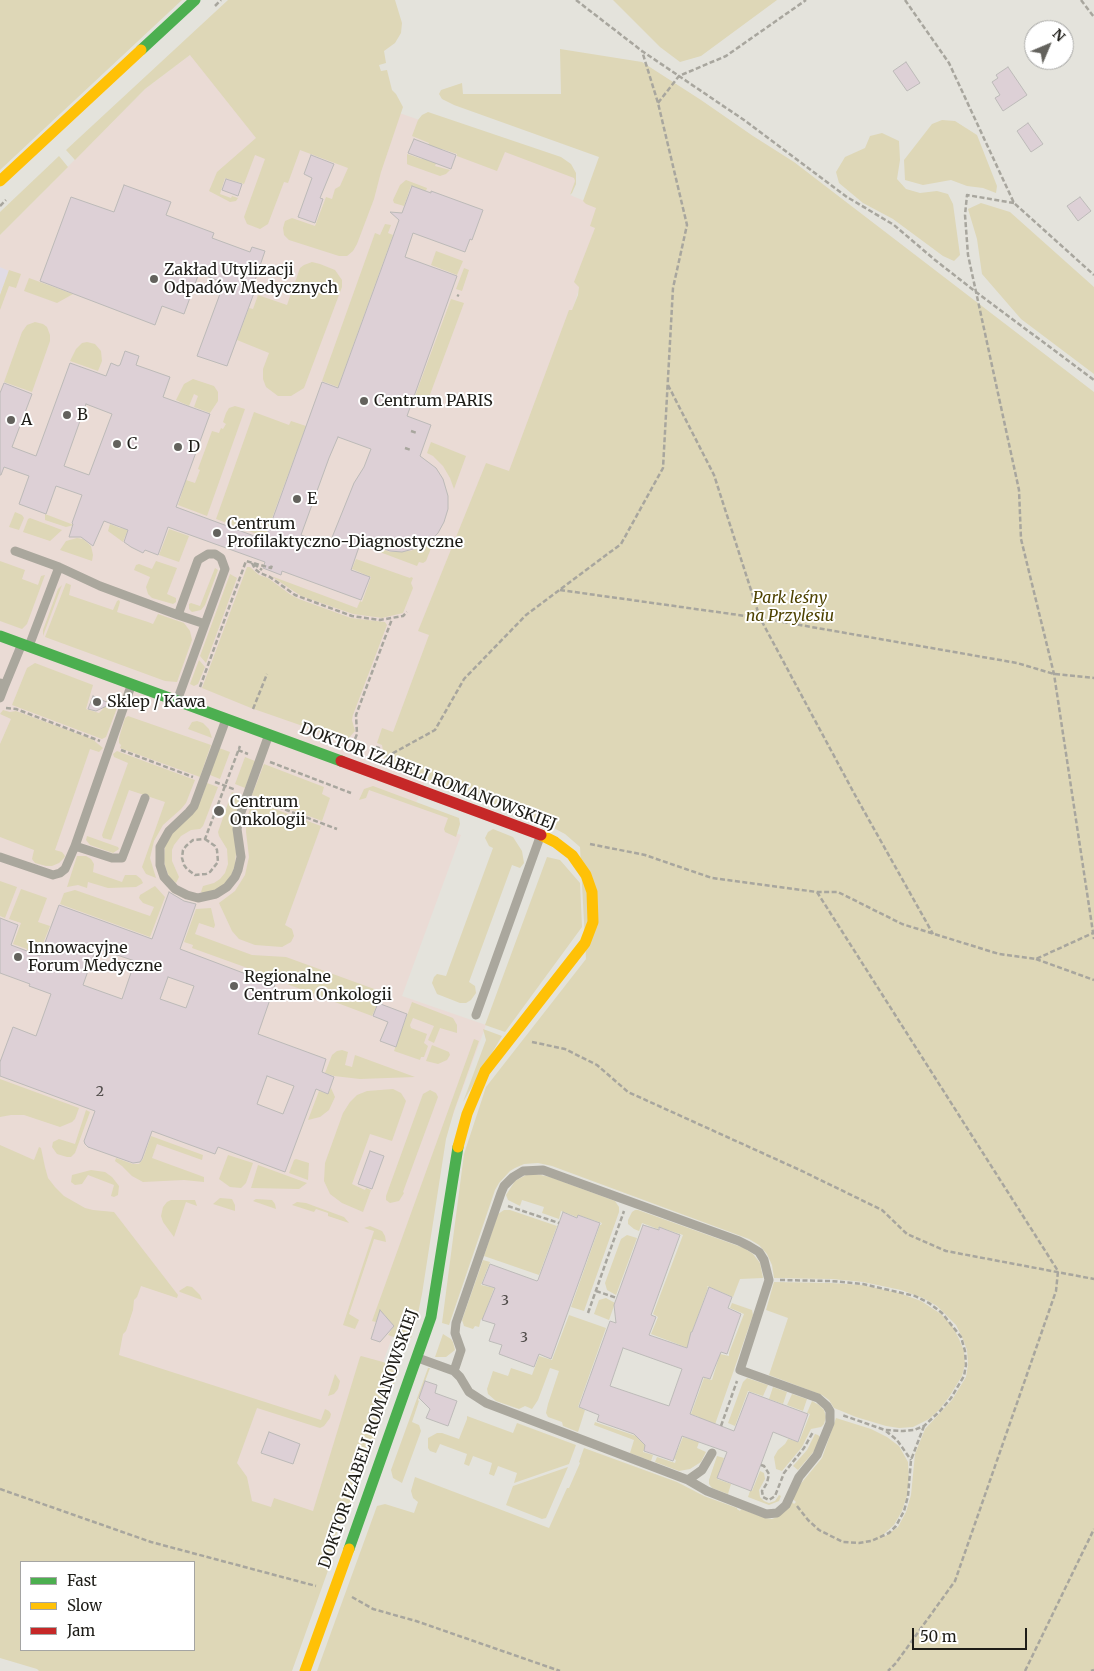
<!DOCTYPE html>
<html>
<head>
<meta charset="utf-8">
<style>
	body { margin:0 }
	#map { position:relative; width:1094px; height:1671px; overflow:hidden; background:#e4e3dc; font-family:Merriweather,serif }
	canvas { display:block }
	.legend { position:absolute; left:20px; top:1561px; width:175px; height:90px; box-sizing:border-box; background:#fff; border:1px solid #a5a5a3; margin:0; padding:6px 9px; list-style:none; font-size:15px; color:#1e1d18 }
	.legend li { display:flex; align-items:center; gap:10px; height:25px }
	.legend b { width:25px; border:1px solid #a5a5a3 }
	.north { position:absolute; left:1024px; top:20px; width:50px; height:50px; box-sizing:border-box; background:#fff; border:1px solid #a5a5a3; border-radius:50%; rotate:45deg; font-size:14px; font-weight:700; line-height:20px; text-align:center; color:#1e1d18 }
	.north::after { content:''; display:block; margin:auto; width:18px; height:22px; background:#63625d; clip-path:polygon(50% 0,100% 100%,50% 72%,0 100%) }
	.scale { position:absolute; left:912px; top:1628px; width:115px; height:22px; box-sizing:border-box; border:2px solid #1e1d18; border-top:0; padding-left:6px; font-size:15px; line-height:18px; white-space:nowrap; color:#1e1d18; -webkit-text-stroke:4px #fff; paint-order:stroke }
</style>
</head>
<body>
<div id="map">
<canvas width="1094" height="1671"></canvas>
<ul class="legend">
<li><b style="height:6px;background:#4caf50"></b>Fast</li>
<li><b style="height:6px;background:#ffc107"></b>Slow</li>
<li><b style="height:6px;background:#c62828"></b>Jam</li>
</ul>
<div class="north">N</div>
<div class="scale">50 m</div>
</div>
<script>
const g = document.querySelector('canvas').getContext('2d');
g.lineJoin = 'round';
function fillPath(path, color) { g.fillStyle = color; g.fill(path, 'evenodd'); }
const shape = rows => new Path2D(rows.map(r => 'M' + r).join(''));
function strokePath(path, color, width, dash) { g.strokeStyle = color; g.lineWidth = width; g.lineCap = dash ? 'butt' : 'round'; g.setLineDash(dash || []); g.stroke(path); }
function label(font, color, halo, rows, align = 'center') {
  g.font = font + ' Merriweather,serif'; g.lineWidth = 4; g.setLineDash([]); g.textBaseline = 'middle'; g.strokeStyle = halo; g.fillStyle = color; for (const [text, x, y, turn = 0] of rows) {
    g.save(); g.translate(x, y); g.rotate((+turn || 0) * Math.PI / 180); g.textAlign = isNaN(turn) ? turn : align; if (halo) g.strokeText(text, 0, 0); g.fillText(text, 0, 0); g.restore();
  }
}
const commercial = shape([
	[0,267,9,270,0,295]
]);
const medical = shape([
	[190,55,388,109,574,174,575,181,570,195,604,209,426,779,416,803,458,818,453,832,461,835,402,996,486,1025,429,1181,418,1265,310,1566,0,1476,0,295,9,271,0,267,0,235,145,89]
]);
const green = shape([
	[0,0,182,0,0,170],
	[228,0,395,0,402,23,401,33,395,43,384,51,386,63,379,65,381,71,387,70,392,90,396,94,403,107,381,172,374,199,357,244,353,251,347,256,339,256,289,240,284,235,283,228,285,221,292,218,315,226,326,197,332,199,335,189,340,186,348,168,300,150,288,183,284,182,268,224,260,229,247,224,244,217,265,159,255,155,244,184,225,178,220,194,231,198,232,196,238,198,236,201,230,202,209,191,217,172,256,138,190,55,145,89,75,160,66,150],
	[613,0,777,0,701,56,680,62,660,47],
	[560,49,642,62,701,100,753,136,794,162,1094,392,1094,1671,317,1671,377,1506,385,1504,414,1513,418,1502,413,1498,411,1491,415,1477,549,1528,567,1488,569,1488,580,1463,579,1462,584,1448,677,1482,704,1496,737,1508,737,1509,740,1511,741,1509,765,1518,772,1519,777,1517,792,1502,794,1504,796,1502,793,1499,798,1487,822,1458,836,1418,871,1429,887,1437,899,1446,908,1462,909,1479,907,1496,902,1511,894,1525,885,1533,882,1538,898,1527,906,1512,911,1495,915,1454,925,1429,952,1400,966,1377,968,1365,967,1350,962,1337,956,1325,937,1306,923,1298,901,1290,863,1282,832,1279,774,1278,772,1265,767,1254,759,1245,749,1239,552,1166,538,1163,524,1164,515,1168,510,1171,499,1183,495,1190,449,1325,442,1323,464,1154,486,1087,586,959,580,847,565,834,546,824,546,823,392,767,387,764,384,757,382,745,377,743,382,728,393,732,429,635,418,631,486,463,509,471,569,310,572,310,578,295,579,287,574,282,595,228,590,226,596,208,586,204,583,201,599,157,454,105,442,99,439,94,441,90,462,83,463,94,561,94],
	[428,112,561,157,571,164,576,173,576,184,572,193,570,195,575,181,574,178,505,152,497,171,457,156,457,154,442,149,435,166,450,170,446,174,440,176,409,165,407,164,407,154,422,159,429,143,412,136,418,120,422,115],
	[942,120,955,121,977,135,997,186,996,193,983,188,967,186,951,180,923,185,905,180,904,160,932,124],
	[882,133,899,141,900,160,897,179,906,189,920,193,937,191,948,194,953,204,960,255,954,261,943,256,893,219,863,203,839,183,836,172,845,157,865,148,870,136],
	[59,156,68,167,0,235,0,212],
	[406,180,427,188,426,191,411,186,404,206,394,203,393,200,400,185],
	[981,203,1010,212,1094,287,1094,374,1021,319,982,274,977,239,968,209],
	[385,224,391,225,388,233,393,235,338,387,322,381,375,233,380,235],
	[436,251,463,261,457,275,431,265],
	[312,262,320,264,335,270,342,280,342,287,304,388,291,396,278,396,266,387,263,379,263,369,269,353,237,340,249,308,253,309,258,295,287,305,300,268,304,265],
	[464,268,469,270,462,291,456,289],
	[9,270,21,274,16,288,9,286,0,310,0,295],
	[29,278,73,294,57,303,24,291],
	[451,299,464,303,428,400,424,400,415,396],
	[35,322,43,324,47,327,50,335,50,341,32,392,4,382,22,332,27,325],
	[87,342,95,344,101,351,102,361,98,371,70,361,76,349,82,343],
	[193,379,214,386,218,392,218,401,210,413,194,407,198,396,194,394,189,406,176,400,184,384],
	[235,406,245,409,207,516,178,505,186,480,195,483,200,470,198,469,212,431,219,433,221,428,223,429,226,424,223,422,226,413,229,408],
	[254,412,289,425,291,421,306,426,265,537,216,519],
	[431,442,466,456,454,489,450,478,443,466,433,456,427,453],
	[15,512,22,515,24,518,19,530,9,527],
	[45,514,74,525,66,527,45,520],
	[30,518,62,530,50,541,23,532,28,519],
	[110,524,120,528,128,529,123,542,108,531],
	[169,529,189,536,179,562,159,555],
	[77,538,83,539,91,546,93,555,92,561,60,550,66,541],
	[435,538,426,561,423,563,419,562,417,566,369,548,370,545,390,552,410,551,422,547],
	[356,559,410,578,411,577,413,578,411,583,413,588,403,613,382,618,353,614,301,596,271,576,357,608,360,601,362,602,371,577,352,569],
	[0,561,25,570,22,579,38,585,41,576,45,575,27,624,22,629,0,621],
	[156,561,177,568,167,594,176,598,176,602,173,604,152,598,148,594,146,587,150,577,134,570,136,565,139,564,152,569],
	[247,567,250,567,259,575,268,578,291,595,299,599,351,618,385,622,387,625,353,715,352,720,355,731,347,740,343,740,251,708,202,688],
	[215,568,218,570,205,605,201,610,192,612,189,609,189,604,191,603,200,606],
	[230,574,237,578,206,663,200,656],
	[66,583,71,585,69,595,113,610,117,601,119,600,120,602,117,612,148,622,153,624,158,614,184,623,190,631,192,640,177,682,165,681,45,637],
	[62,585,43,636,43,630,58,589],
	[199,660,205,667,198,684,194,686,190,684],
	[35,663,93,685,86,709,99,713,103,709,110,693,117,708,106,737,102,739,12,705,27,668],
	[3,710,10,712,16,711,92,739,103,748,99,752,90,749,55,850,62,852,65,856,64,858,59,863,52,866,46,866,35,863,32,859,34,850,0,837,0,744,11,719,0,714],
	[128,716,211,745,200,777,120,748,121,745,119,743,119,738,125,718],
	[197,721,203,723,209,729,212,738,188,729,192,722],
	[219,748,230,752,220,779,210,775],
	[117,751,195,780,186,803,181,809,163,825,154,841,150,858,156,878,146,874,142,867,165,802,129,790,111,840,103,838,102,835,128,763,114,757,113,754],
	[245,757,255,761,245,788,235,784],
	[264,764,324,787,322,794,330,798,322,821,252,795],
	[207,783,218,787,203,826,200,829,191,830,181,836,174,845,172,850,172,861,179,877,176,883,169,877,165,866,164,860,165,846,173,832,192,814,201,800],
	[373,786,459,818,460,824,456,837,445,832,444,829,448,818,442,816,369,790,366,798,359,800,364,789],
	[232,792,242,796,233,822,236,853,235,865,231,876,223,885,214,891,203,893,201,892,203,886,214,883,220,879,225,873,228,864,227,849,219,836,218,832],
	[253,801,321,826,285,925,292,929,294,936,291,942,282,947,255,945,239,939,232,931,219,903,235,891,245,875,249,857,246,832,246,820],
	[493,829,513,837,522,851,524,863,520,868,512,865,469,982,475,986,476,993,471,1000,466,1003,460,1003,437,994,432,983,434,977,437,974,446,976,493,848,489,846,485,838,488,832],
	[87,836,118,847,119,849,113,853,90,845,86,840],
	[77,856,86,856,91,859,94,864,93,872,122,882,125,875,136,875,141,879,143,883,136,887,108,888,88,882,87,888,78,885,67,887],
	[547,857,560,860,580,883,582,927,505,1032,485,1025],
	[0,881,17,887,5,918,0,916],
	[155,886,165,897,150,937,60,904,64,893,75,890,150,916,154,907,143,903,139,898,140,895],
	[21,889,47,898,38,922,50,926,34,966,23,962,27,949,13,944,21,923,9,919],
	[211,908,215,925,214,928,199,923,195,934,252,955,286,957,388,994,387,998,381,996,372,1016,287,984,290,977,280,973,278,979,192,948,193,945,184,942,196,909],
	[412,1002,453,1018,457,1025,457,1033,440,1028,434,1043,428,1040,434,1026,413,1018,410,1025,411,1028,427,1034,424,1043,428,1046,424,1057,421,1057,420,1060,394,1051],
	[483,1029,502,1036,463,1102,486,1040],
	[474,1039,479,1041,454,1111,446,1139,422,1294,416,1323,411,1338,407,1340,402,1340,388,1335,394,1326,384,1314,380,1314,378,1316,376,1322,372,1321],
	[432,1045,449,1052,450,1055,447,1060,438,1064,426,1061],
	[342,1050,348,1052,345,1065,352,1067,355,1055,415,1077,360,1079,334,1076,325,1073,332,1055,337,1051],
	[0,1079,79,1108,75,1119,72,1122,60,1127,24,1115,11,1115,0,1117],
	[331,1088,335,1097,329,1110,320,1117,308,1120,319,1091,328,1094],
	[393,1089,401,1093,406,1101,392,1141,370,1134,352,1184,365,1190,366,1188,371,1190,363,1212,342,1203,330,1194,324,1181,325,1163,343,1113,350,1102,357,1095,367,1091],
	[430,1090,436,1093,438,1097,403,1192,404,1193,399,1201,390,1203,386,1200,386,1196,423,1094],
	[86,1110,90,1112,75,1153,71,1157,67,1157,57,1154,52,1147,53,1142,59,1139,75,1144],
	[151,1136,203,1155,202,1160,157,1144,152,1158,204,1177,204,1182,184,1180,143,1182,132,1176,122,1166,115,1161,116,1158,133,1164,139,1164,143,1159],
	[0,1145,34,1160,39,1147,41,1148,45,1167,48,1178,55,1187,64,1196,85,1208,93,1210,114,1212,178,1295,177,1298,141,1286,137,1297,134,1300,133,1310,126,1331,123,1334,119,1355,321,1420,325,1409,329,1411,331,1414,330,1418,324,1426,320,1428,257,1408,237,1463,247,1477,252,1501,271,1507,274,1498,313,1511,360,1357,361,1356,383,1362,393,1366,397,1371,398,1373,345,1522,341,1521,336,1536,340,1537,292,1671,39,1671,37,1669,0,1658],
	[21,1562,194,1562,194,1650,21,1650],
	[228,1155,253,1163,246,1183,241,1188,230,1187,219,1179],
	[296,1159,309,1163,308,1180,289,1173,294,1160],
	[258,1165,307,1183,299,1189,251,1188],
	[91,1170,105,1172,112,1177,119,1186,118,1195,114,1197,111,1196,114,1185,88,1175,82,1184,75,1185,71,1182,72,1175],
	[536,1174,550,1177,615,1201,619,1207,619,1212,584,1311,571,1307,600,1225,601,1225,602,1223,578,1215,577,1217,561,1211,559,1219,542,1213,544,1207,522,1200,520,1206,508,1200,506,1195,515,1181,526,1175],
	[220,1198,232,1199,235,1205,235,1211,213,1204],
	[256,1199,272,1200,275,1204,276,1209,253,1201],
	[171,1200,195,1200,197,1206,186,1202,174,1237,163,1222,161,1216,163,1207,167,1202],
	[297,1202,306,1203,344,1217,349,1223,328,1216,328,1213,316,1209,314,1212,292,1205],
	[504,1210,510,1210,557,1226,539,1275,484,1256,498,1214],
	[635,1210,638,1210,744,1248,753,1254,760,1263,763,1278,740,1279,733,1297,707,1286,708,1288,692,1332,690,1333,692,1334,688,1348,651,1334,658,1317,653,1314,683,1235,659,1227,658,1229,642,1223,639,1231,634,1229,628,1224,628,1220,632,1212],
	[370,1226,382,1231,385,1236,386,1242,374,1239,349,1314,359,1320,355,1329,343,1325,374,1231,364,1228],
	[627,1235,637,1238,616,1295,607,1290,605,1283,621,1239],
	[483,1260,490,1262,481,1285,494,1288,483,1319,481,1319,479,1327,475,1326,473,1329,464,1326,462,1320],
	[774,1282,831,1283,862,1285,899,1293,921,1301,941,1314,953,1327,959,1339,964,1351,965,1364,962,1376,949,1397,939,1410,929,1419,913,1427,899,1428,886,1426,856,1417,834,1408,829,1400,822,1395,769,1375,788,1318,766,1310],
	[187,1286,192,1287,200,1295,202,1300,180,1292,179,1291],
	[606,1298,615,1303,609,1320,594,1314,599,1300],
	[732,1303,752,1310,753,1315,711,1436,698,1419,699,1417,691,1414,704,1378,712,1380,720,1354,729,1356,729,1353,744,1314,730,1308],
	[569,1315,606,1328,578,1407,585,1410,578,1432,563,1426,562,1422,548,1417,546,1413,548,1404,559,1371,550,1368,538,1400,532,1409,525,1406,519,1409,496,1401,488,1394,487,1389,493,1371,508,1376,511,1368,532,1375,539,1356,552,1360],
	[443,1334,451,1339,453,1342,455,1350,446,1357,435,1357],
	[428,1368,430,1368,418,1400,419,1401,412,1422,419,1425,421,1431,402,1483,393,1478,391,1470],
	[335,1374,340,1381,338,1389,334,1394,328,1396],
	[747,1378,768,1385,763,1396,748,1391,735,1426,728,1423,743,1382],
	[773,1387,787,1392,783,1404,769,1399],
	[792,1394,807,1399,803,1411,787,1405],
	[812,1401,819,1405,824,1410,826,1417,824,1424,821,1427,811,1429,802,1447,782,1471,776,1469,774,1457,778,1450,785,1444,788,1439,799,1442,810,1414,807,1413],
	[467,1416,513,1433,517,1423,576,1445,569,1464,514,1483,517,1473,498,1466,494,1476,489,1474,492,1463,473,1456,469,1466,464,1464,467,1454,440,1444,436,1453,430,1451,428,1448,428,1438,437,1433,442,1433,459,1439,467,1419],
	[595,1422,636,1436,653,1429,643,1452,653,1455,651,1461,630,1453,634,1440,594,1425],
	[815,1434,818,1435,820,1437,815,1450,798,1470,793,1466,807,1450],
	[683,1437,699,1442,697,1448,706,1452,701,1462,690,1469,679,1471,655,1462,657,1457,675,1463,676,1460,674,1459],
	[717,1456,724,1458,717,1479,731,1484,728,1494,712,1488,709,1484,709,1480],
	[568,1467,546,1518,542,1519,506,1505,513,1486],
	[760,1471,764,1473,765,1479,759,1490,760,1497,764,1501,769,1503,775,1501,779,1495,781,1496,779,1501,769,1505,748,1497,750,1491,752,1491]
]);
const building = shape([
	[906,62,920,83,907,91,893,71,906,62],
	[1008,67,1027,95,1003,111,995,98,1000,95,992,82,998,78,996,75,1008,67],
	[1028,123,1043,144,1031,152,1017,131,1028,123],
	[414,139,456,155,451,169,408,153,414,139],
	[311,155,334,164,320,198,323,199,315,223,298,217,312,178,304,174,311,155],
	[226,179,242,184,238,196,222,190,226,179],
	[124,185,171,202,166,215,214,233,212,238,250,252,252,247,265,251,251,292,254,293,227,366,197,356,224,283,199,273,184,314,162,306,155,325,40,281,71,197,114,212,124,185],
	[412,186,431,193,431,191,483,210,472,240,470,239,465,252,413,233,405,257,457,276,407,416,431,425,420,456,436,468,443,479,448,496,448,509,444,522,438,533,429,542,417,548,402,552,390,551,361,541,351,570,370,577,361,600,282,571,281,575,263,568,265,562,168,527,158,555,145,550,143,553,131,547,124,542,128,530,104,521,93,546,81,537,69,537,73,524,72,523,82,495,56,486,46,514,19,504,29,476,4,467,1,475,0,475,0,393,4,383,32,394,12,447,36,456,70,363,106,376,111,363,118,366,120,365,125,351,139,356,136,365,170,377,163,397,210,414,176,507,265,540,322,382,338,388,399,220,390,212,402,213,412,186],
	[86,404,112,414,89,475,64,466,86,404],
	[338,437,371,449,364,467,354,483,329,545,301,535,329,458,338,437],
	[1080,197,1091,211,1078,221,1067,206,1080,197],
	[93,696,111,704,96,711,88,709,93,696],
	[169,892,184,901,196,904,180,949,275,985,258,1034,326,1059,322,1072,334,1077,328,1094,316,1089,285,1172,218,1147,215,1154,152,1131,142,1159,140,1162,133,1163,88,1147,85,1144,84,1141,95,1111,0,1076,0,1062,13,1027,36,1036,51,994,29,986,30,984,0,973,0,918,18,925,11,945,40,956,59,905,152,939,169,892],
	[96,948,135,961,122,999,83,985,96,948],
	[168,977,194,986,186,1008,160,999,168,977],
	[267,1076,294,1086,283,1114,257,1104,267,1076],
	[378,1003,407,1014,396,1047,380,1041,388,1022,373,1016,378,1003],
	[370,1151,384,1156,372,1189,358,1184,370,1151],
	[563,1212,577,1218,578,1215,600,1223,551,1359,539,1354,534,1367,499,1354,502,1345,489,1341,495,1324,482,1320,495,1288,482,1284,490,1264,537,1281,538,1280,563,1212],
	[643,1225,659,1230,659,1227,680,1235,651,1315,656,1317,649,1335,687,1348,691,1332,692,1332,709,1287,732,1297,728,1308,741,1314,727,1354,721,1352,710,1379,703,1377,690,1414,734,1431,749,1392,808,1414,798,1442,773,1432,751,1491,717,1478,727,1452,682,1436,673,1461,644,1451,645,1445,634,1434,597,1421,599,1415,579,1407,610,1321,616,1323,614,1305,643,1225],
	[623,1348,682,1369,669,1406,610,1386,623,1348],
	[380,1310,394,1326,380,1342,371,1339,380,1310],
	[425,1381,437,1385,435,1393,457,1401,448,1426,426,1418,430,1409,419,1398,425,1381],
	[269,1432,300,1444,293,1464,261,1453,269,1432]
]);
const path = shape([
	[576,0,642,51,744,120,847,197,894,225,935,260,976,292,1094,380],
	[905,0,949,63,1014,203,1094,275],
	[1081,0,1094,17],
	[215,6,221,0],
	[658,103,679,76,726,56,806,0],
	[1014,203,967,195,965,215,968,255,1019,490,1021,539,1054,674,1094,939],
	[0,206,6,200],
	[457,295,459,296],
	[668,385,714,475,760,618,855,795,933,934],
	[411,431,417,433],
	[405,448,411,450],
	[252,563,255,569,260,573,270,577,295,595,352,616,380,620,403,616,407,612],
	[254,564,262,570],
	[560,590,760,618,1017,663,1054,674,1094,678],
	[200,687,246,561,271,568,272,565],
	[6,708,16,709,100,741],
	[253,709,267,674],
	[355,739,357,734,356,715,392,619],
	[376,747,379,748,379,754],
	[121,750,193,777],
	[238,750,248,754],
	[386,757,435,730,464,679,526,615,621,544,663,468,673,288,687,225,658,103,642,51],
	[270,762,351,793],
	[215,782,236,790],
	[257,799,337,829],
	[205,839,215,846,217,850,218,862,210,872,206,874,195,875,187,869,184,865,182,858,183,850,186,846,193,840,205,839,240,746],
	[590,844,645,855,712,878,817,892,838,892,902,924,999,954,1036,959,1093,933],
	[817,892,1058,1271,1056,1291,955,1581,896,1663,888,1671],
	[1036,959,1094,980],
	[532,1042,565,1049,597,1065,628,1092,802,1171,882,1210,907,1234,946,1251,1094,1279],
	[508,1206,559,1223],
	[780,1280,831,1281,863,1284,915,1296,929,1303,942,1313,961,1337,965,1351,966,1365,964,1376,951,1398,940,1411,924,1426,914,1430,903,1431,885,1430,842,1415],
	[596,1291,617,1298],
	[588,1313,624,1211],
	[721,1426,737,1381],
	[886,1431,897,1440,911,1460],
	[761,1465,764,1466,769,1474,767,1483,762,1491,763,1497,769,1500,775,1496,784,1473,804,1448,813,1432],
	[0,1489,151,1542,316,1586],
	[797,1506,808,1520,819,1530,843,1542,859,1543,871,1541,889,1533,896,1526,904,1511,908,1496,911,1460,924,1426],
	[352,1597,373,1609,416,1621,560,1671],
	[1025,1671,1094,1529],
	[1091,1671,1094,1670]
]);
const lane = shape([
	[15,551,59,567,100,586,178,615,198,560,208,554,215,554,221,558,225,569,177,701],
	[178,615,205,624],
	[29,646,59,567],
	[0,683,5,685,21,646],
	[0,698,5,685],
	[225,722,194,806,189,812,169,831,160,847,160,865,164,877,175,889,187,895,198,898,216,894,227,887,235,877,238,870,241,857,237,829,240,815,268,737],
	[75,846,112,858,122,858,145,798],
	[0,857,53,875,60,873,65,869,75,846,131,686],
	[476,1015,540,837],
	[418,1358,454,1371,460,1377,469,1392,486,1403,688,1480,707,1491,766,1514,777,1513,786,1505,799,1477,817,1455,830,1423,830,1411,827,1406,818,1398,740,1370,769,1280,764,1260,759,1252,749,1246,739,1241,543,1170,523,1171,513,1177,504,1186,501,1193,456,1323,455,1333,461,1350,454,1371],
	[688,1480,702,1470,712,1453]
]);
const fast = shape([
	[141,50,195,0],
	[0,636,341,761],
	[349,1549,431,1317,458,1147]
]);
const slow = shape([
	[0,181,141,50],
	[458,1147,467,1114,485,1071,585,943,593,922,592,892,586,875,572,855,555,842,541,835],
	[305,1671,349,1549]
]);
const jam = shape([
	[341,761,541,835]
]);
const markers = [
	[154,279,5,"#63625d"],
	[364,401,5,"#63625d"],
	[67,415,5,"#63625d"],
	[11,420,5,"#63625d"],
	[117,444,5,"#63625d"],
	[178,447,5,"#63625d"],
	[297,499,5,"#63625d"],
	[217,533,5,"#63625d"],
	[97,702,5,"#63625d"],
	[219,811,6,"#63625d"],
	[18,957,5,"#63625d"],
	[234,986,5,"#63625d"]
];
const numberNames = [
	["2",100,1092],
	["3",505,1301],
	["3",524,1338]
];
const poiNames = [
	["Zakład Utylizacji",164,270],
	["Odpadów Medycznych",164,288],
	["Centrum PARIS",374,401],
	["B",77,415],
	["A",21,420],
	["C",127,444],
	["D",188,447],
	["E",307,499],
	["Centrum",227,524],
	["Profilaktyczno-Diagnostyczne",227,542],
	["Sklep / Kawa",107,702],
	["Centrum",230,802],
	["Onkologii",230,820],
	["Innowacyjne",28,948],
	["Forum Medyczne",28,966],
	["Regionalne",244,977],
	["Centrum Onkologii",244,995]
];
const parkNames = [
	["Park leśny",790,598],
	["na Przylesiu",790,616]
];
const streetNames = [
	["DOKTOR IZABELI ROMANOWSKIEJ",428,777,21],
	["DOKTOR IZABELI ROMANOWSKIEJ",369,1439,-71]
];
fillPath(commercial, '#e1dce5');
fillPath(medical, '#eadbd5');
fillPath(green, '#ded7b7');
fillPath(building, '#ddd0d6');
strokePath(building, '#bcbab8', 1);
strokePath(path, '#a8a69e', 2.5, [5, 2.5]);
strokePath(lane, '#aaa79d', 9);
strokePath(fast, '#4caf50', 11);
strokePath(slow, '#ffc107', 11);
strokePath(jam, '#c62828', 11);
for (const [x, y, r, color] of markers) { const dot = new Path2D(); dot.arc(x, y, r, 0, 2 * Math.PI); g.fillStyle = color; g.fill(dot); strokePath(dot, '#fff', 2); }
label('14px', '#4e4a48', null, numberNames);
label('16px', '#1e1d18', '#fff', poiNames, 'left');
label('italic 16px', '#4e4201', '#fff', parkNames);
label('16px', '#1e1d18', '#fff', streetNames);
</script>
</body>
</html>
